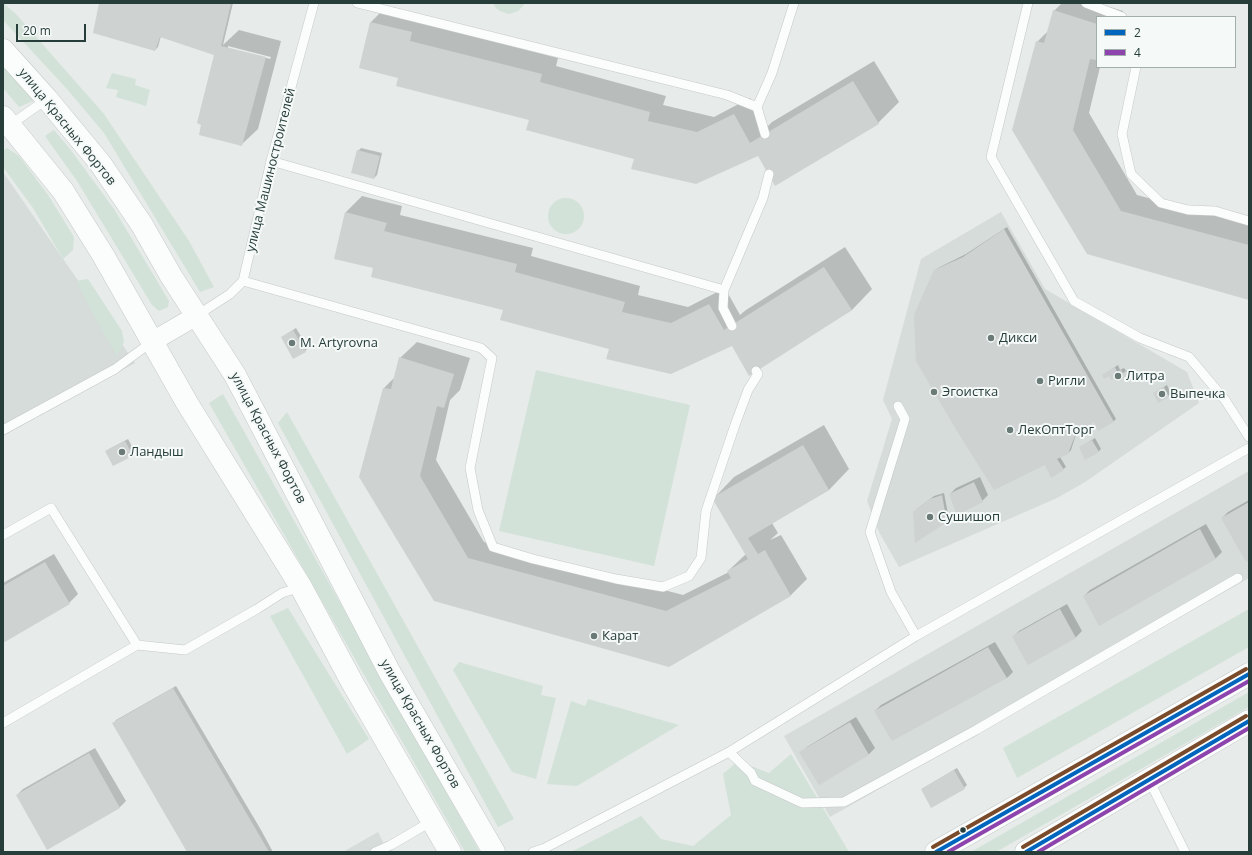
<!DOCTYPE html>
<html>
<head>
<meta charset="utf-8">
<style>
	body { margin:0 }
	#map { position:relative; width:1252px; height:855px; overflow:hidden; background:#e7ebe9; font-family:"Open Sans",sans-serif }
	canvas { display:block }
	.frame { position:absolute; inset:0; border:4px solid #263d3a; pointer-events:none }
	.legend { position:absolute; left:1096px; top:16px; width:140px; height:52px; box-sizing:border-box; background:#f5f9f8; border:1px solid #a2aeac; margin:0; padding:5px 7px; list-style:none; font-size:12px; color:#263d3a }
	.legend li { display:flex; align-items:center; gap:8px; height:20px }
	.legend b { width:20px; border:1px solid #a2aeac }
	.scale { position:absolute; left:16px; top:24px; width:70px; height:18px; box-sizing:border-box; border:2px solid #263d3a; border-top:0; padding-left:5px; font-size:12px; line-height:14px; white-space:nowrap; color:#263d3a; -webkit-text-stroke:3px #f5f9f8; paint-order:stroke }
</style>
</head>
<body>
<div id="map">
<canvas width="1252" height="855"></canvas>
<div class="frame"></div>
<ul class="legend">
<li><b style="height:5px;background:#0065bd"></b>2</li>
<li><b style="height:5px;background:#8e44ad"></b>4</li>
</ul>
<div class="scale">20 m</div>
</div>
<script>
const g = document.querySelector('canvas').getContext('2d');
g.lineJoin = 'round';
function fillPath(path, color) { g.fillStyle = color; g.fill(path, 'evenodd'); }
const shape = rows => new Path2D(rows.map(r => 'M' + r).join(''));
function strokePath(path, color, width, dash) { g.strokeStyle = color; g.lineWidth = width; g.lineCap = dash ? 'butt' : 'round'; g.setLineDash(dash || []); g.stroke(path); }
function label(font, color, halo, rows, align = 'center') {
  g.font = font + ' "Open Sans",sans-serif'; g.lineWidth = 4; g.setLineDash([]); g.textBaseline = 'middle'; g.strokeStyle = halo; g.fillStyle = color; for (const [text, x, y, turn = 0] of rows) {
    g.save(); g.translate(x, y); g.rotate((+turn || 0) * Math.PI / 180); g.textAlign = isNaN(turn) ? turn : align; if (halo) g.strokeText(text, 0, 0); g.fillText(text, 0, 0); g.restore();
  }
}
const built = shape([
	[3,172,135,363,3,436],
	[1001,212,1045,289,1187,372,1199,403,1085,482,1057,498,899,567,879,532,867,501,892,419,883,400,921,259],
	[1249,471,1249,578,830,817,784,736],
	[378,832,388,852,343,852]
]);
const green = shape([
	[3,3,15,13,104,114,189,241,214,287,200,292,104,133,67,89,3,20],
	[493,3,525,3,521,8,518,11,509,14,500,11,496,8],
	[3,64,35,100,19,107,3,88],
	[112,73,136,79,135,85,150,90,146,106,116,97,118,90,106,88],
	[54,130,70,149,114,209,169,301,168,307,159,311,152,305,77,181,45,136],
	[7,148,19,156,48,195,74,237,73,250,63,259,33,208,3,167,3,151],
	'548 216a18 18 0 1 1 36 0a18 18 0 1 1-36 0Z',
	[88,279,122,331,124,342,117,356,96,319,76,281],
	[536,370,690,405,654,566,499,531],
	[223,394,480,852,465,852,209,403],
	[287,412,514,819,498,827,278,423],
	[288,608,369,739,347,754,270,616],
	[1249,609,1249,647,1017,778,1003,748],
	[459,662,543,686,541,695,556,698,536,779,512,772,453,670],
	[1249,692,1249,707,996,852,971,852],
	[588,699,679,725,577,786,547,784,571,701,585,706],
	[791,754,849,852,571,852,641,816,661,839,693,846,731,815,723,774,738,761,769,773]
]);
const shadow = shape([
	[100,3,233,3,223,45,239,30,281,41,258,129,241,145,215,55,161,36,158,47,155,50],
	[228,46,271,57,270,59,228,48],
	[1062,3,1097,3,1123,11,1121,17,1097,17,1097,67,1100,67,1089,113,1137,195,1249,225,1249,299,1088,253,1037,42,1049,30,1054,11],
	[387,6,425,24,558,58,556,66,666,96,663,105,714,117,750,98,767,127,772,122,874,61,899,102,878,123,758,155,636,158,530,120,399,77,361,68,371,22],
	[361,148,382,153,377,175,374,178,358,151],
	[362,196,402,206,400,215,533,248,531,256,640,286,638,295,688,307,725,288,740,315,746,310,845,247,872,289,852,310,749,374,733,344,610,349,505,310,374,267,346,212],
	[1007,227,1116,419,1114,421,1094,421,1077,431,1071,450,1068,453,1060,457,1066,467,1063,469,934,271,938,268,966,254],
	[296,328,308,348,305,351,285,335],
	[417,342,470,358,460,390,450,400,436,460,484,542,683,595,729,572,728,571,746,554,714,498,734,477,824,425,849,469,829,490,772,523,778,533,770,540,781,535,807,579,791,595,669,666,434,600,384,388,395,377,400,358],
	[1118,365,1120,370,1124,368,1126,371,1129,369,1130,371,1127,374,1115,376,1109,375,1103,375],
	[1167,385,1171,394,1168,396,1154,393],
	[1095,438,1101,449,1098,452,1080,447],
	[128,439,135,452,132,455,113,465,106,451,109,449],
	[980,477,988,495,982,501,950,494,956,488],
	[944,493,949,519,946,521,917,509,934,496],
	[1249,500,1249,559,1222,518,1228,512],
	[1206,524,1222,552,1216,558,1100,624,1084,596,1090,590],
	[54,554,78,594,69,603,3,642,3,583],
	[1067,604,1082,631,1076,637,1028,664,1013,637,1019,631],
	[995,642,1013,672,1007,678,875,711,881,705],
	[176,686,261,830,273,852,188,852,114,723,116,720],
	[856,717,875,748,869,754,819,784,801,753,807,747],
	[95,748,126,801,120,807,47,848,17,795,23,789],
	[957,768,967,785,964,788,922,789,925,787]
]);
const building = shape([
	[99,3,231,3,221,46,266,57,242,146,199,135,201,125,197,123,214,55,160,37,155,51,93,33],
	[1053,10,1097,24,1097,60,1090,59,1073,130,1121,211,1249,245,1249,300,1087,254,1012,130,1036,41,1044,43],
	[370,22,412,32,410,41,542,74,540,82,650,112,648,121,697,132,734,114,750,143,853,81,879,124,775,186,758,156,696,184,631,169,634,159,526,130,529,120,396,86,398,78,359,68],
	[357,150,380,156,374,179,351,173],
	[345,212,387,223,384,231,517,264,515,272,625,302,622,312,671,323,709,304,724,330,824,267,852,310,749,376,732,346,671,374,606,359,609,349,500,320,503,310,371,277,373,268,334,259],
	[1004,229,1114,422,1098,431,1094,422,1076,433,1068,454,1057,459,1064,470,1051,478,1045,465,994,490,957,431,916,361,914,315,934,270,963,257],
	[293,330,306,352,293,359,281,337],
	[399,357,454,374,444,408,437,406,420,476,468,558,666,611,731,578,727,571,748,559,712,498,803,445,829,490,748,538,758,554,765,550,791,596,669,667,434,601,359,477,383,388,391,389],
	[1115,367,1117,372,1121,370,1123,373,1126,371,1128,375,1117,381,1115,377,1111,380,1109,376,1104,379,1102,375],
	[1164,387,1169,397,1158,403,1153,393],
	[1092,440,1099,452,1085,460,1079,447],
	[125,441,133,456,113,466,105,451],
	[974,482,983,502,957,515,949,494],
	[942,495,947,522,915,543,913,512,930,499],
	[1249,502,1249,560,1246,562,1221,518],
	[1200,529,1216,559,1099,626,1083,596],
	[45,562,70,604,3,643,3,586],
	[1060,609,1076,638,1028,665,1012,636],
	[988,647,1007,678,892,741,874,711],
	[173,688,258,833,269,852,187,852,112,723],
	[850,722,869,755,819,785,799,752],
	[89,753,120,808,47,850,16,795],
	[954,770,965,789,931,808,921,789]
]);
const lane = shape([
	[357,3,727,95,757,107],
	[1028,3,991,157,1074,301,1140,338,1189,357,1225,400,1249,437],
	[1086,3,1122,17],
	[1136,67,1122,134,1131,174,1161,203,1188,210,1215,211,1249,221],
	[10,125,47,99],
	[765,134,757,107,772,73,794,3],
	[271,161,724,290],
	[243,281,481,348,492,358,470,468,478,510,493,547,533,559,616,579,663,587,689,576,701,558,706,511,735,425,748,390,758,374,756,371],
	[196,316,230,294,243,281,271,161,314,3],
	[732,326,723,308,724,290,763,198,769,174],
	[898,406,905,419,870,532,891,592,916,636],
	[3,430,115,369,153,341],
	[3,535,51,508,137,645],
	[3,723,137,645,185,650,257,609,282,593,301,587],
	[729,752,751,773,755,781,802,803,844,802,976,730,1238,578],
	[1149,780,1185,852],
	[375,852,391,845,432,821],
	[533,852,545,848,729,752,916,636,1249,448]
]);
const street = shape([
	[153,341,196,316]
]);
const secondary = shape([
	[3,50,47,99,100,163,142,225,171,276,235,375,390,673,494,852],
	[3,117,63,191,103,255,187,403,301,587,353,684,450,852],
	[936,852,1249,674],
	[1026,852,1249,721]
]);
const bus1 = shape([
	[936,852,1249,674],
	[1026,852,1249,721]
]);
const bus2 = shape([
	[948,852,1249,681],
	[1038,852,1249,728]
]);
const bus3 = shape([
	[933,847,1246,669],
	[1023,847,1246,716]
]);
const markers = [
	[991,338,4,"#6a7a77"],
	[292,343,4,"#6a7a77"],
	[1118,376,4,"#6a7a77"],
	[1040,381,4,"#6a7a77"],
	[934,392,4,"#6a7a77"],
	[1162,394,4,"#6a7a77"],
	[1010,430,4,"#6a7a77"],
	[122,452,4,"#6a7a77"],
	[930,517,4,"#6a7a77"],
	[594,636,4,"#6a7a77"],
	[963,830,3.5,"#263d3a"]
];
const streetNames = [
	["улица Красных Фортов",67,127,51],
	["улица Машиностроителей",271,170,-76],
	["улица Красных Фортов",268,438,62],
	["улица Красных Фортов",420,724,60]
];
const poiNames = [
	["Дикси",999,338],
	["M. Artyrovna",300,343],
	["Литра",1126,376],
	["Ригли",1048,381],
	["Эгоистка",942,392],
	["Выпечка",1170,394],
	["ЛекОптТорг",1018,430],
	["Ландыш",130,452],
	["Сушишоп",938,517],
	["Карат",602,636]
];
fillPath(built, '#d5dcda');
fillPath(green, '#d2e2d9');
fillPath(shadow, '#0003');
fillPath(building, '#ced2d1');
strokePath(lane, '#c4c8c7', 10);
strokePath(street, '#c4c8c7', 20);
strokePath(secondary, '#c4c9c7', 23);
strokePath(lane, '#fbfcfc', 9);
strokePath(street, '#fbfcfc', 19);
strokePath(secondary, '#fbfcfc', 22);
strokePath(bus1, '#0065bd', 4);
strokePath(bus2, '#8e44ad', 4);
strokePath(bus3, '#7a4b2a', 4);
for (const [x, y, r, color] of markers) { const dot = new Path2D(); dot.arc(x, y, r, 0, 2 * Math.PI); g.fillStyle = color; g.fill(dot); strokePath(dot, '#f5f9f8', 1.5); }
label('13px', '#263d3a', '#f5f9f8', streetNames);
label('13px', '#263d3a', '#f5f9f8', poiNames, 'left');
</script>
</body>
</html>
